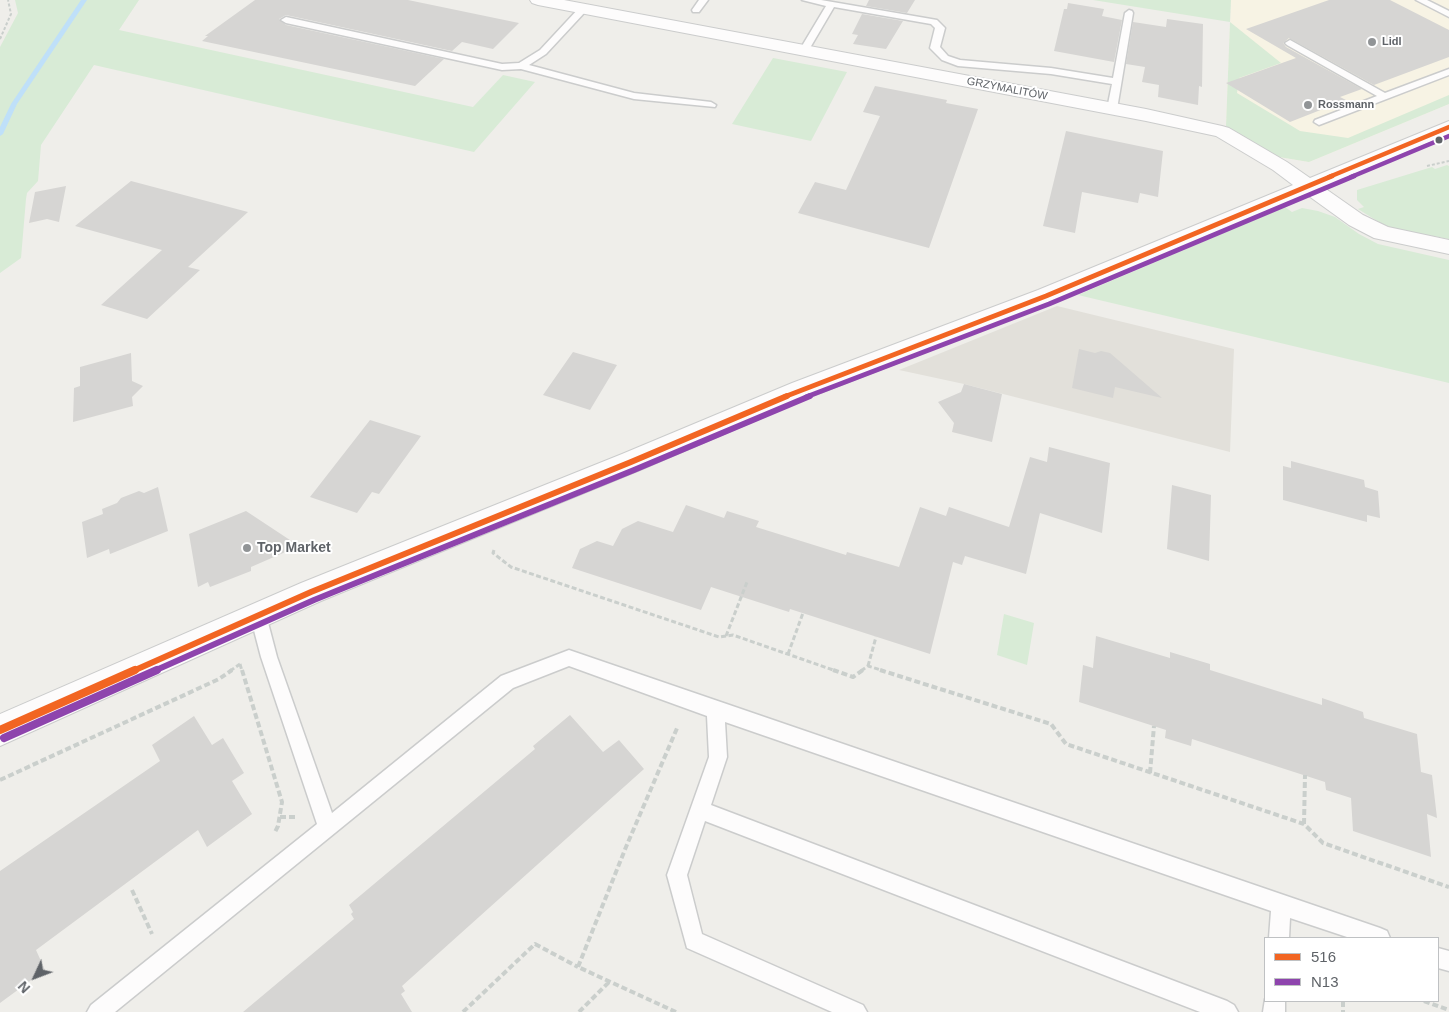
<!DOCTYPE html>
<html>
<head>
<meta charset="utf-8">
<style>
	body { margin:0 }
	#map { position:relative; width:1449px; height:1012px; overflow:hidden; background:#efeeea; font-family:Helvetica,sans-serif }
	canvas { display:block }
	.legend { position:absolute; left:1264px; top:937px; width:175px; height:65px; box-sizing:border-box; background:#fff; border:1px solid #bfc1c3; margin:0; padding:6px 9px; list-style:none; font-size:15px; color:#5f6368 }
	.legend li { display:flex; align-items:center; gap:10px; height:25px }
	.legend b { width:25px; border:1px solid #bfc1c3 }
	.north { position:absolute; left:10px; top:952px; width:50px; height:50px; -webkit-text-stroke:4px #fff; paint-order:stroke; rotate:227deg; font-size:14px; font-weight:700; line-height:20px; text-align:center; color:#5f6368 }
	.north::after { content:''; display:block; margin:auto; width:18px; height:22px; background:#5f6368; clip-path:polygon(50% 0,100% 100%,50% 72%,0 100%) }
</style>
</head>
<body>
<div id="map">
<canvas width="1449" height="1012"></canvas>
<ul class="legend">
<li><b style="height:6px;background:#f26522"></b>516</li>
<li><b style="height:6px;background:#8e44ad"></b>N13</li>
</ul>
<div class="north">N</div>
</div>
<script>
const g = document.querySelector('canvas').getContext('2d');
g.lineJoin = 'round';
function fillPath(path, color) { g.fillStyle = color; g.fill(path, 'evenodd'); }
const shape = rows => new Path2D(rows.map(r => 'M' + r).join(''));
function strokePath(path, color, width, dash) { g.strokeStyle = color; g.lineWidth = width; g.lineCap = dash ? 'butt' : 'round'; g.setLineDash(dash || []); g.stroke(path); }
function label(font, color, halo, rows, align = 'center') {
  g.font = font + ' Helvetica,sans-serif'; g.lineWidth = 4; g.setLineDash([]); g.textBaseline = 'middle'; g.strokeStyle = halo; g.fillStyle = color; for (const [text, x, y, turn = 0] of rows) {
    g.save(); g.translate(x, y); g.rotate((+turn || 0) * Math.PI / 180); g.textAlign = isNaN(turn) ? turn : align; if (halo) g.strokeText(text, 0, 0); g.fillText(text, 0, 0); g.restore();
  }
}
const commercial = shape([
	[1231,0,1449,0,1449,104,1309,162,1279,157,1226,126]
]);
const education = shape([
	[1057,306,1234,349,1230,452,964,384,899,370]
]);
const green = shape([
	[15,0,139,0,119,30,473,107,503,75,535,82,474,152,94,65,41,145,38,181,27,193,26,199,21,258,0,273,0,47,18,13],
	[1093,0,1231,0,1230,22,1281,63,1239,78,1237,93,1300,131,1348,138,1449,95,1449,104,1309,162,1279,157,1226,126,1230,22],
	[773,58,847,72,811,141,732,124],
	[1447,165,1449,166,1449,239,1394,229,1382,224,1358,209,1364,207,1357,200,1357,190,1432,167,1435,169],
	[1285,207,1292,212,1302,208,1318,211,1335,217,1359,234,1378,244,1449,260,1449,383,1078,295],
	[1004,614,1034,623,1027,665,997,655]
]);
const stream = shape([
	[81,0,87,0,17,104,3,134,0,136,0,127,11,104,81,0]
]);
const building = shape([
	[255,0,408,0,519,23,493,49,462,42,452,51,286,15,279,19,286,25,444,59,415,86,202,41,208,36,205,36],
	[869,0,915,0,907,13,866,6],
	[1329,0,1390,0,1449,30,1449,57,1374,85,1289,38,1283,43,1286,47,1362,89,1340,97,1346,100,1290,122,1226,83,1296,58,1246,29],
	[1068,3,1104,9,1102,16,1122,20,1114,62,1054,51,1064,9,1067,9],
	[862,14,903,21,886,49,853,44,858,35,852,34],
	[1167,19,1203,24,1202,87,1199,86,1198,105,1158,97,1159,85,1142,82,1145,67,1126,64,1133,22,1166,27],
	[875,86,947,100,946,103,978,109,929,248,798,213,815,182,846,190,880,116,863,112],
	[1066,131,1163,151,1158,197,1140,193,1138,203,1082,192,1075,233,1043,226],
	[131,181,248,212,188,267,200,270,147,319,101,305,162,250,75,226],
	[66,186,59,222,47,219,29,223,35,192],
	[1079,349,1095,353,1101,351,1110,353,1162,398,1115,387,1113,398,1072,388],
	[573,352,617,365,590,410,543,395],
	[131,353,132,381,143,386,132,397,133,406,73,422,74,388,80,386,80,367],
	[964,384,1002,394,992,442,952,432,954,423,938,402,961,392],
	[370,420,421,436,379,494,372,492,357,513,310,497],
	[1049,447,1110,463,1102,533,1040,513,1026,574,965,556,962,565,953,562,930,654,790,609,789,612,711,587,701,610,572,568,580,549,597,541,613,546,622,529,638,521,673,532,686,505,724,518,727,511,759,521,756,527,846,555,847,552,899,567,920,507,946,516,949,507,1009,527,1030,457,1047,462],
	[1291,461,1364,480,1365,487,1378,491,1380,518,1367,515,1367,522,1283,500,1283,466,1291,468],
	[1172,485,1211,495,1209,561,1167,549],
	[158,487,168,531,110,554,109,549,87,558,82,522,103,514,102,509,117,503,121,498,139,491,144,493],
	[246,511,299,546,251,567,251,571,210,587,208,582,198,587,189,534],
	[1096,636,1170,658,1170,652,1210,664,1210,670,1322,705,1322,698,1363,712,1364,718,1417,734,1421,772,1432,775,1437,818,1427,814,1431,857,1353,831,1351,798,1326,790,1325,782,1192,739,1191,746,1165,738,1166,730,1079,702,1083,665,1093,668],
	[570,715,603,752,619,740,644,769,402,986,405,991,401,994,412,1012,243,1012,354,919,351,914,353,912,349,905,535,749,533,746],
	[194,716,212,745,223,738,244,773,232,781,252,814,207,847,198,830,36,950,45,970,0,1003,0,871,160,761,152,745]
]);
const pathFar2 = shape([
	[0,39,11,14,8,0],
	[1427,166,1449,161]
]);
const pathFar1 = shape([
	[494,550,493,553,511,567,719,637,733,635,836,671],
	[726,636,747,582],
	[788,654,803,613],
	[240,664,242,671],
	[868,666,876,637],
	[230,671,240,664],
	[861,671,868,666,884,671]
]);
const path = shape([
	[242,670,282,802,278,826,275,832],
	[833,670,853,677,863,670],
	[880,670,1051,724,1066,744,1304,824,1323,843,1449,887],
	[1150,773,1154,726],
	[0,780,219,679,232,670],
	[280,817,296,817],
	[1304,824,1305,775],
	[132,890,152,934],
	[1343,1001,1343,1012],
	[1424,1001,1449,1010],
	[463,1012,535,944,578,967],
	[579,1012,610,981],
	[676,1012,578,967,626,847,678,726]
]);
const lane = shape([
	[699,0,708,0,699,12,693,12,692,10,699,0],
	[802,0,821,0,937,20,945,28,940,47,948,56,960,60,1051,68,1113,78,1125,13,1129,10,1132,11,1133,13,1117,109,1112,112,1107,109,1112,84,1051,74,958,66,942,60,930,48,935,28,931,24,834,7,807,53,801,53,799,51,826,6,802,0],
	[1416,0,1427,0,1449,11,1449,17,1416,0],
	[583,6,587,9,586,11,546,54,529,65,634,93,711,102,716,105,715,107,634,99,521,69,502,70,286,23,281,20,286,17,502,64,519,63,540,50,580,7,583,6],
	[1290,40,1385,93,1449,69,1449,75,1319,125,1314,122,1315,120,1377,96,1287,45,1285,43,1290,40],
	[258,608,264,610,266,615,277,657,332,813,501,676,569,650,1380,928,1387,931,1390,938,1350,938,1290,918,1289,938,1269,938,1271,911,725,722,727,757,711,805,1227,1001,1234,1005,1238,1012,1200,1012,705,821,687,875,702,934,863,1005,867,1012,832,1012,687,948,667,875,709,757,707,716,569,666,513,688,115,1012,87,1012,91,1005,317,824,261,657,250,615,252,610,258,608],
	[1438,948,1449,951,1449,971,1438,968,1438,948],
	[1265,999,1265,1001,1285,1001,1285,1012,1263,1012,1265,999]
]);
const street = shape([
	[530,0,564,0,1146,109,1222,126,1229,128,1287,162,1310,178,1449,121,1449,134,1323,187,1363,215,1388,227,1449,240,1449,254,1374,238,1349,225,1306,194,1054,302,810,397,640,470,321,601,0,746,0,714,301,583,622,454,792,383,1038,290,1293,185,1273,170,1216,136,1146,121,538,5,532,3,530,0]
]);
const bus1Far3 = shape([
	[1329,177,1449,127]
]);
const bus1Far2 = shape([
	[784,397,1046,296,1332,176]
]);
const bus1Far1 = shape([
	[133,671,311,592,631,462,787,396]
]);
const bus1 = shape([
	[0,730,135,670]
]);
const bus2Far3 = shape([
	[1351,177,1449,136]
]);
const bus2Far2 = shape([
	[806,397,1049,304,1354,176]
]);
const bus2Far1 = shape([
	[154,671,314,600,634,470,810,396]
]);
const bus2 = shape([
	[4,738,157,670]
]);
const markers = [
	[1372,42,5,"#919496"],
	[1308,105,5,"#919496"],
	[1439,140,4.5,"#5f6368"],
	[247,548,5,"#919496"]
];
const farPoinames = [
	["Lidl",1382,42],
	["Rossmann",1318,105]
];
const farStreetnames = [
	["GRZYMALITÓW",1007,89,11]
];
const poiNames = [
	["Top Market",257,548]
];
fillPath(commercial, '#f7f3e4');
fillPath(education, '#e2e0da');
fillPath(green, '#d8ebd6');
fillPath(stream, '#bfe0f9');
fillPath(building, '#d6d5d3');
strokePath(lane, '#cbcccc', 3);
strokePath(street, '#cbcccc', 2);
strokePath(pathFar2, '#cacfcc', 2, [3, 2]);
strokePath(pathFar1, '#cacfcc', 3, [5, 2.5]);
strokePath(path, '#cacfcc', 4, [6, 3]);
fillPath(lane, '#fdfcfc');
fillPath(street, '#fdfcfc');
strokePath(bus1Far3, '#f26522', 4.5);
strokePath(bus1Far2, '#f26522', 5);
strokePath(bus1Far1, '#f26522', 6);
strokePath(bus1, '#f26522', 8);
strokePath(bus2Far3, '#8e44ad', 4.5);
strokePath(bus2Far2, '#8e44ad', 5);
strokePath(bus2Far1, '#8e44ad', 6);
strokePath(bus2, '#8e44ad', 8);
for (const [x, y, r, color] of markers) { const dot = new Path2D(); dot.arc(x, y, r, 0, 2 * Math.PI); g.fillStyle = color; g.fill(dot); strokePath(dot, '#fff', 2); }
label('bold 11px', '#5f6368', '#fff', farPoinames, 'left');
label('11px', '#5f6368', '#fff', farStreetnames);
label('bold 14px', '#5f6368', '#fff', poiNames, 'left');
</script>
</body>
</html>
